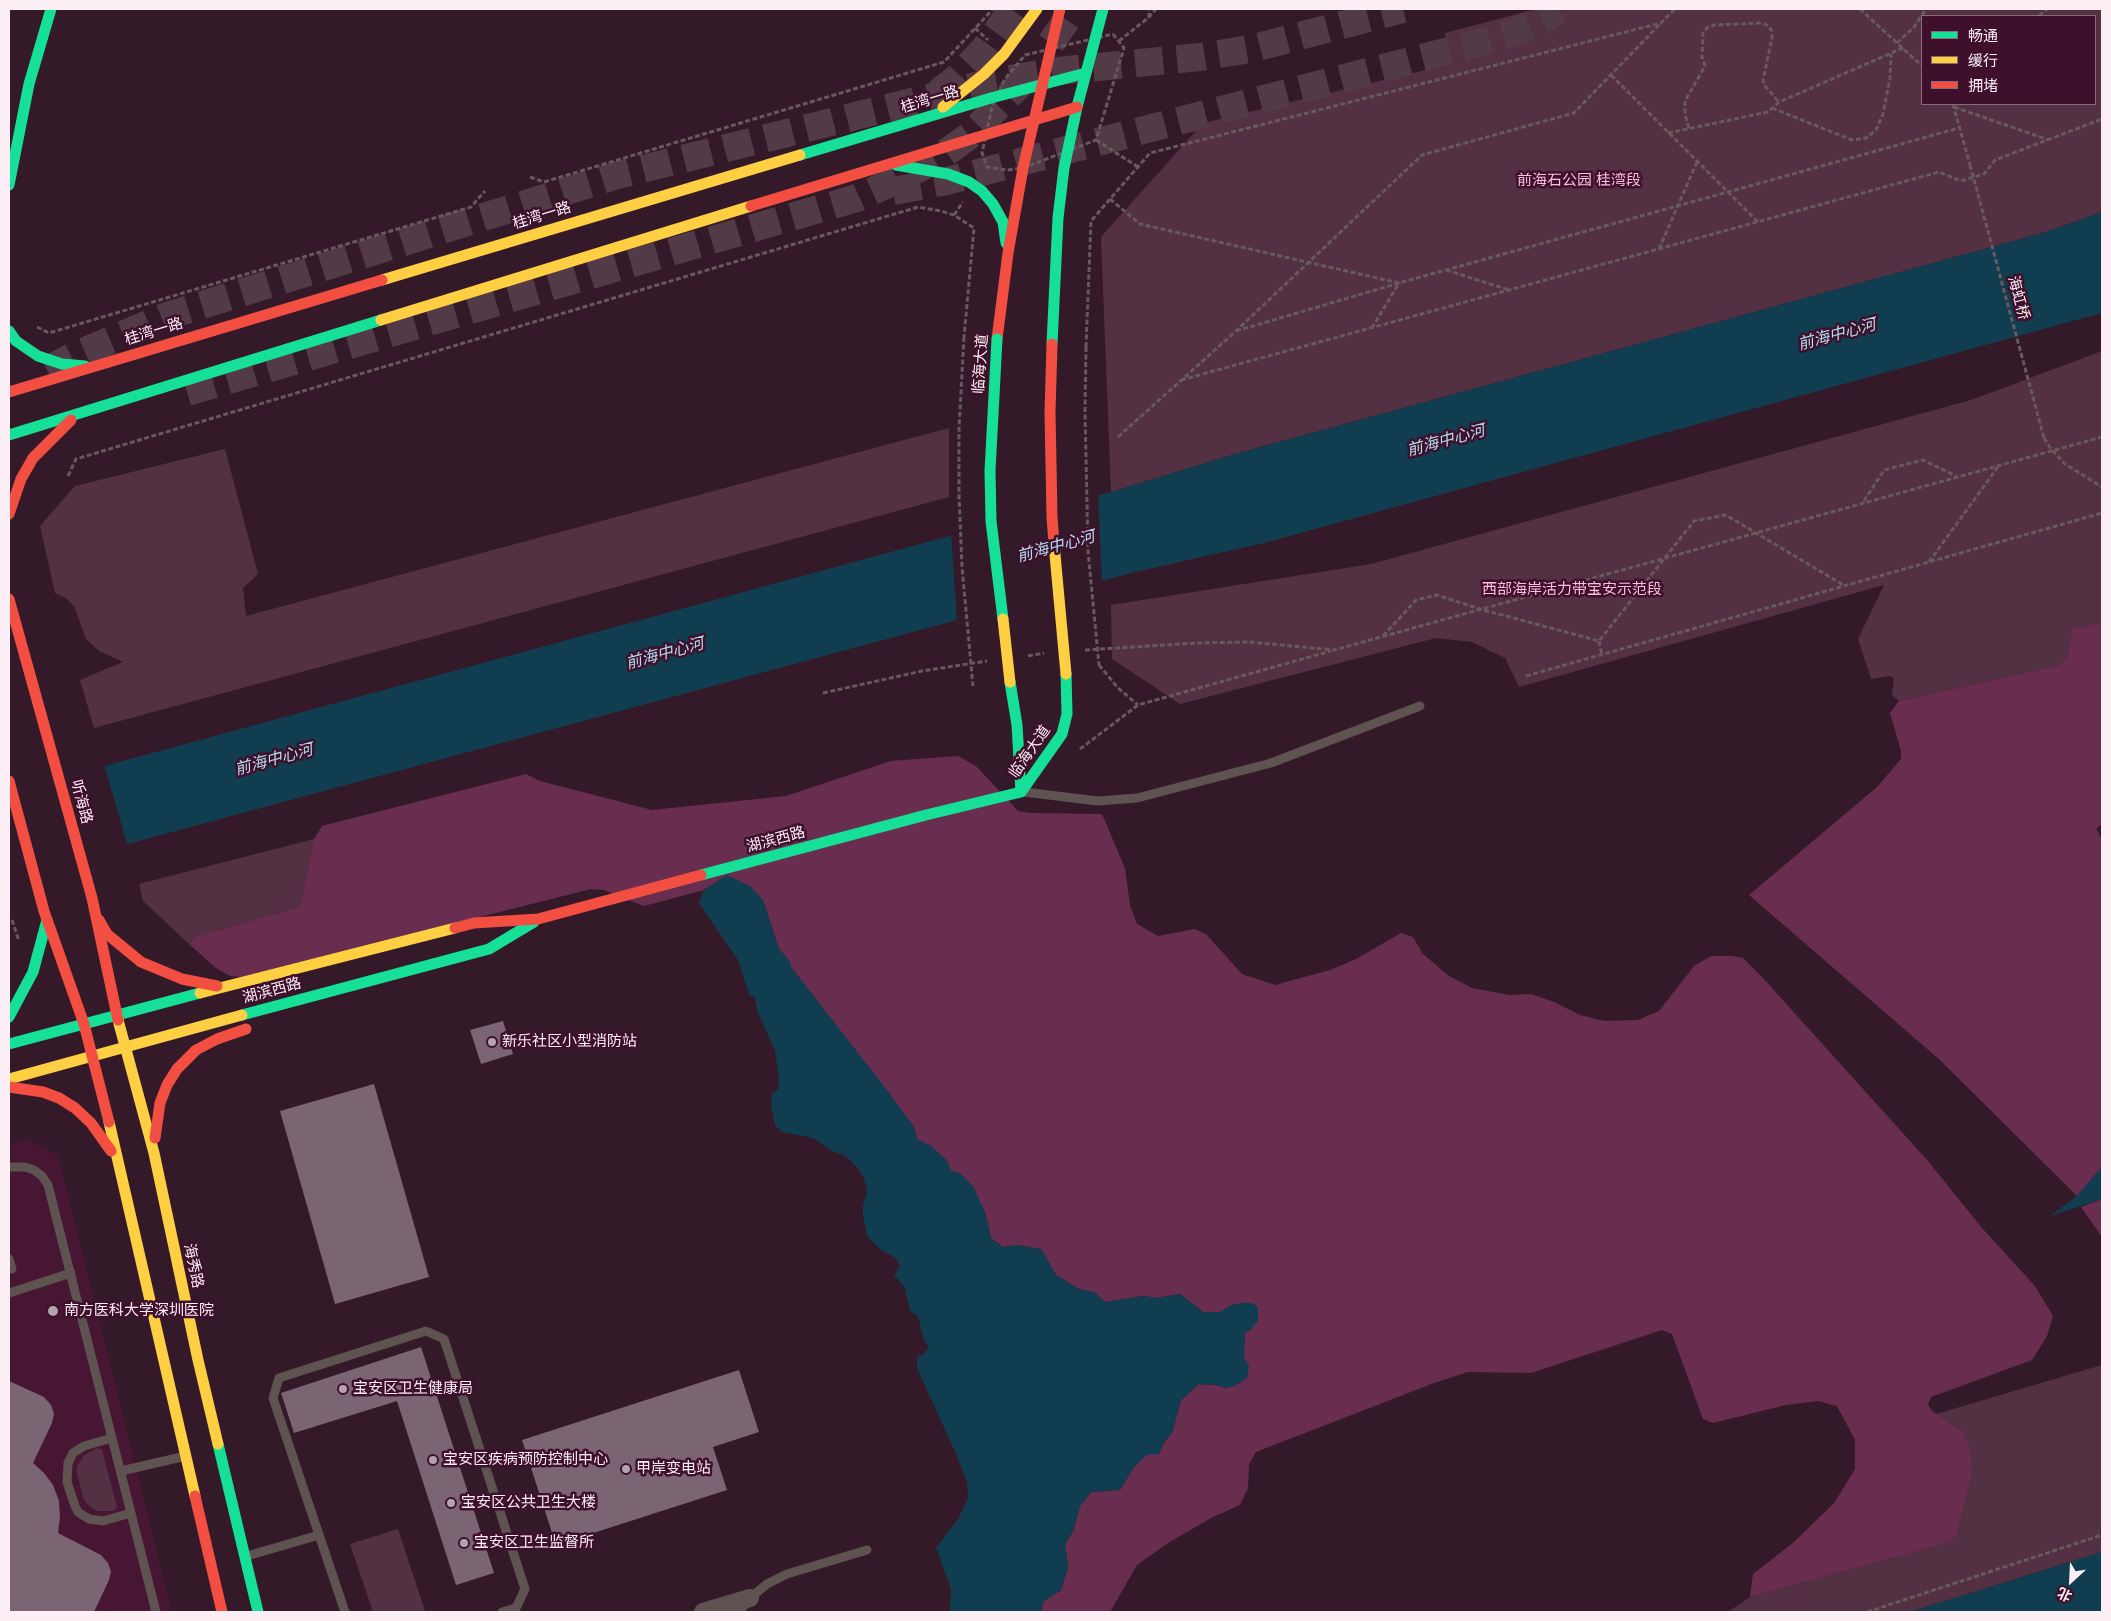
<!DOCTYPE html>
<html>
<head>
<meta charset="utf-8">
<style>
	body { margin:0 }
	#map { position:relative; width:2111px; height:1621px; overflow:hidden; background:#341a29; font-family:Arial,"Noto Sans SC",sans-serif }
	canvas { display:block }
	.frame { position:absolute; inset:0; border:10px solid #fbeef4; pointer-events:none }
	.legend { position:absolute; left:1921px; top:15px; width:175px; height:90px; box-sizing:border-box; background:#3e102b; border:1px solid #8a697b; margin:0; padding:6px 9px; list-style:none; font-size:15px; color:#fbeef4 }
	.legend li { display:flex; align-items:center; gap:10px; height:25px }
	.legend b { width:25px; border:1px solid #8a697b }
	.north { position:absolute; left:2046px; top:1556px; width:50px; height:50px; -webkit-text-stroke:4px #3e102b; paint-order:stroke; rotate:205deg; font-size:14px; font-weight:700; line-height:20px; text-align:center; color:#fbeef4 }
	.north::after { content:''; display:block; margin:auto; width:18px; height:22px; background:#fbeef4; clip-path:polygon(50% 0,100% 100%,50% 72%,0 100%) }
</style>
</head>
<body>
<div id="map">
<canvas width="2111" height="1621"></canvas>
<div class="frame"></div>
<ul class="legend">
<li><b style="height:6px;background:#16e098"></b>畅通</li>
<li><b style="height:6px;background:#ffcf43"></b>缓行</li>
<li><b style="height:6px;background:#f24e42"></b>拥堵</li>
</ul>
<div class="north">北</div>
</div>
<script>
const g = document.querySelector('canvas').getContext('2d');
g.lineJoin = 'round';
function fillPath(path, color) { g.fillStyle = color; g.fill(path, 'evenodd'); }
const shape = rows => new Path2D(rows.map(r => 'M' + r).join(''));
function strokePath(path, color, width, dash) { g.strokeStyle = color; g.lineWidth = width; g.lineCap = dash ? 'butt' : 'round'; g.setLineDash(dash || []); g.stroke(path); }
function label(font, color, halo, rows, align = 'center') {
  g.font = font + ' Arial,"Noto Sans SC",sans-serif'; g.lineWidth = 5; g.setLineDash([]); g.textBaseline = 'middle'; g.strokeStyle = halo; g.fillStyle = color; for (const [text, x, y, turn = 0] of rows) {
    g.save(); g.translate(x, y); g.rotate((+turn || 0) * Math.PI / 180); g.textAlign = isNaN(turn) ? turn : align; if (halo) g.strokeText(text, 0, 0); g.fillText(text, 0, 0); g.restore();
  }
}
const built = shape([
	[28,1139,58,1155,172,1612,9,1612,9,1144]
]);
const green = shape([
	[1536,9,2102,9,2102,212,2043,233,1235,454,1111,492,1101,237,1203,123,1451,64,1445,33],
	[1922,16,2095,16,2095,104,1922,104],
	[2102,351,2102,622,2072,629,2067,657,2060,665,1899,701,1892,695,1894,678,1889,676,1871,679,1858,639,1884,585,1519,687,1505,658,1472,642,1436,638,1180,704,1112,659,1111,605,1371,564,1971,400],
	[949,428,949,497,94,728,80,680,123,662,99,651,86,639,75,608,67,599,55,593,40,526,75,486,225,449,258,574,243,588,246,616],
	[314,839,302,898,298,907,194,937,190,945,143,901,139,884],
	[2102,1365,2102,1552,1910,1612,1728,1612,1750,1597,1948,1543,1962,1431,1936,1414],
	[97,1448,102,1450,117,1507,113,1511,97,1511,86,1503,83,1497,77,1473,77,1467,83,1456],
	[398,1529,425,1611,373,1612,350,1544]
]);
const forest = shape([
	[2102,622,2102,824,2096,829,2102,839,2102,1167,2077,1196,1940,1060,1749,895,1877,787,1901,759,1901,751,1890,713,1899,701,2060,665,2067,657,2072,629],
	[958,756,976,766,1018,811,1029,813,1102,814,1125,868,1130,905,1137,924,1158,936,1195,929,1206,934,1242,974,1275,985,1330,970,1356,959,1401,933,1413,937,1423,954,1449,976,1472,988,1509,995,1531,994,1554,1002,1580,1015,1604,1021,1638,1020,1659,1011,1694,966,1711,956,1732,956,1743,958,1762,977,1928,1161,1982,1228,2035,1286,2053,1316,2047,1336,2032,1360,1931,1397,1928,1404,1932,1411,1962,1431,1969,1445,1972,1472,1956,1536,1948,1543,1750,1597,1753,1574,1794,1542,1834,1503,1855,1469,1855,1440,1837,1406,1818,1401,1786,1405,1713,1423,1703,1419,1672,1334,1662,1330,1531,1373,1468,1372,1434,1383,1256,1452,1249,1464,1248,1488,1240,1505,1213,1517,1168,1543,1137,1565,1110,1612,1041,1612,1043,1602,1061,1590,1068,1567,1065,1544,1073,1531,1080,1506,1091,1492,1120,1490,1133,1468,1147,1454,1159,1454,1164,1442,1172,1433,1181,1400,1199,1384,1215,1385,1226,1388,1249,1367,1244,1358,1244,1351,1245,1333,1251,1329,1232,1305,1220,1313,1203,1312,1180,1294,1157,1298,1143,1296,1105,1302,1094,1292,1079,1289,1056,1275,1041,1249,1017,1245,1003,1247,991,1238,985,1212,951,1171,947,1161,931,1146,917,1139,914,1127,791,967,788,960,779,949,763,900,727,875,704,890,644,906,604,890,591,889,241,977,230,976,216,968,190,945,194,937,298,907,302,898,314,839,322,826,526,774,540,781,652,810,786,796,891,761],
	[2102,1199,2102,1237,2081,1207]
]);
const water = shape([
	[2102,212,2102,313,1264,543,1135,572,9,876,9,792,1111,492,1235,454,2043,233],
	[727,875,750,886,763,900,779,949,789,960,791,967,887,1090,914,1127,917,1139,931,1146,947,1161,951,1171,960,1173,973,1186,985,1212,991,1238,1002,1247,1017,1245,1041,1249,1056,1275,1079,1289,1094,1292,1105,1302,1143,1296,1157,1298,1180,1294,1203,1312,1220,1312,1232,1305,1240,1303,1252,1303,1258,1307,1258,1321,1251,1329,1245,1333,1244,1358,1249,1367,1247,1378,1235,1386,1226,1388,1215,1385,1199,1384,1181,1400,1172,1433,1164,1442,1159,1454,1147,1455,1133,1468,1120,1490,1091,1492,1080,1506,1073,1531,1065,1544,1068,1567,1061,1590,1043,1602,1041,1612,950,1612,951,1589,936,1548,958,1519,968,1498,967,1482,957,1456,917,1368,917,1357,924,1354,929,1347,924,1340,918,1316,910,1311,905,1288,894,1275,900,1267,896,1258,881,1250,867,1236,863,1216,863,1206,867,1193,864,1178,857,1167,844,1155,834,1152,813,1138,782,1132,775,1125,771,1105,772,1093,778,1089,779,1078,775,1050,758,1013,755,998,749,994,738,960,699,903,704,890],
	[2102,1167,2102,1199,2050,1216,2077,1196],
	[2102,1552,2102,1612,1910,1612]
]);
const pier = shape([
	[1098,493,1102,583,957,622,951,533],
	[104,764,128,847,9,879,9,790]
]);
const building = shape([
	[503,1021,513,1054,481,1064,470,1030],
	[374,1084,429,1277,335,1304,280,1111],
	[421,1347,494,1573,456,1585,397,1401,294,1433,281,1393],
	[739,1370,759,1432,713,1447,727,1490,556,1545,522,1440],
	[9,1381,44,1397,51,1405,54,1414,52,1423,33,1463,44,1473,53,1485,59,1501,60,1517,58,1533,101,1555,108,1563,111,1572,109,1580,94,1612,9,1612]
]);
const primaryTunnel = shape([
	[1051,43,1074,9],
	[938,93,957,78,985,48,1013,9],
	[893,191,947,181,1468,46,1511,34,1543,20,1558,9],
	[47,370,74,356,164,317,618,175,988,83,1057,71,1200,57,1250,49,1403,9],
	[187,392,857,198,897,180,937,159,969,136,1021,83]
]);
const path = shape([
	[1860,9,1922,66],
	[2039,16,2047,9],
	[1149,18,1149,9],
	[975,28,988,40],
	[1113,34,1124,48,1096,140,1023,168,1007,170,987,167,982,153,992,107,1005,79,1025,55,1113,34],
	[1119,41,1148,18,1156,9],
	[1897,43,1914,27,1926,9],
	[1611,75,1758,222],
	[1953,104,1970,165],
	[1954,107,2049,140],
	[1772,108,1852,140,1866,138,1876,130,1883,114,1890,78,1891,54],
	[1689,128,1685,115,1685,101,1705,66,1702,57,1703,33,1708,27,1714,25,1762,23,1768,26,1772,31,1772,38,1763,80,1765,86,1779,102],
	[1668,133,1768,112,1779,102,1903,48],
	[1096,140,1138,167],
	[530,177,544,182,944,62,993,9],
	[1110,199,1140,224,1399,283,1372,328],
	[954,215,963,202],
	[1659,249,1697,162],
	[1446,270,1509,290],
	[37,327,49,333,471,207,485,191],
	[1236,331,1399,283,1959,128],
	[1086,347,1091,221,1150,153,1661,23,1675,9],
	[1181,380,1939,172,1961,181,1984,174,1995,160,2102,119],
	[1118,437,1236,331,1422,155,1574,113,1661,23],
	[2044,438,2051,449,2065,464,2102,487],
	[68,476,76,459,918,207,941,211,954,215,974,228,964,337],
	[1864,501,1884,470,1923,460,1956,476],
	[1929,562,2000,464],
	[1383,636,1416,600,1437,595,1480,609,1599,641,1694,521,1726,515,1845,586],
	[1599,641,1602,655],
	[1085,650,1197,643,1250,642,1334,650,2102,437],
	[1028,656,1044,653],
	[1099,665,1118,688,1138,705],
	[1526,676,2102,513],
	[823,693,922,671,987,661],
	[1080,749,1138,705,1331,651],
	[12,920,19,941],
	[1867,1612,2102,1535]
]);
const lane = shape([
	[1024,792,1098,801,1137,798,1271,763,1420,706],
	[9,1167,25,1167,34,1170,42,1176,48,1185,156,1612],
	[9,1259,12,1269],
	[9,1293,71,1273],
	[112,1438,84,1446,73,1453,68,1463,67,1482,75,1506,78,1512,89,1519,103,1521,131,1513],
	[121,1471,186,1456],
	[247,1556,319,1535],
	[345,1612,273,1398,279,1378,426,1331,444,1339,525,1589,516,1608,502,1612],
	[739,1612,750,1598,767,1584,787,1574,867,1550]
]);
const street = shape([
	[703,1612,750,1598]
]);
const fast = shape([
	[800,155,991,98,1086,73],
	[896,165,948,174,969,182,982,191,993,204,1003,222,1006,243],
	[9,185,29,84,51,9],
	[9,331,16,341,38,356,62,364,85,366],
	[1052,344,1058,218,1064,168,1077,107,1103,9],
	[9,435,381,320],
	[1010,682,1017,725,1021,792],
	[1021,792,1062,734,1067,714,1066,674],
	[701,875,926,815,1021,792],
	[242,1015,489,949,534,922],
	[9,1017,33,972,47,920],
	[9,1044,200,993],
	[218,1444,258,1612]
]);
const slow = shape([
	[943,107,984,74,1004,54,1037,9],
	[382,280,800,155],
	[381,320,751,206],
	[200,993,455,928],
	[118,1020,154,1153,198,1360,218,1444],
	[9,1079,242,1015],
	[109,1122,195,1496]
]);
const jam = shape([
	[751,206,1077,107],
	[997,339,1008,253,1023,168,1060,9],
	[9,392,382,280],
	[9,514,21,479,33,458,71,420],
	[9,599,92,898,118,1020],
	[9,781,44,911,84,1024,109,1122],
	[99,920,107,934,141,962,182,979,217,986],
	[455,928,474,923,538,919,701,875],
	[9,1087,43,1092,59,1098,75,1108,91,1123,111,1151],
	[155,1138,160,1103,167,1085,177,1069,196,1050,217,1039,246,1029],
	[195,1496,222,1612]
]);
const pathBridge = shape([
	[1970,165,2044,438],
	[964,337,959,429,959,495,962,567,973,686],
	[1086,347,1085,411,1088,551,1099,665]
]);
const fastBridge = shape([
	[997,339,990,471,991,521,1003,619]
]);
const slowBridge = shape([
	[1054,544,1066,674],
	[1003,619,1010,682]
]);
const jamBridge = shape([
	[1052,344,1050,412,1052,517,1054,544]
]);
const markers = [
	[492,1042,5,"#b5a4ad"],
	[53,1311,6,"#b5a4ad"],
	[343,1389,5,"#b5a4ad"],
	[433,1460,5,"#b5a4ad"],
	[626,1469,5,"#b5a4ad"],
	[451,1503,5,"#b5a4ad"],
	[464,1543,5,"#b5a4ad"]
];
const streetNames = [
	["桂湾一路",930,100,-17],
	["桂湾一路",542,216,-17],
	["海虹桥",2018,298,75],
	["桂湾一路",154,332,-17],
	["临海大道",981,364,-86],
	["临海大道",1030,752,-55],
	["听海路",81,802,75],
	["湖滨西路",776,840,-15],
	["湖滨西路",272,991,-15],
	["海秀路",193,1266,78]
];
const parkNames = [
	["前海石公园 桂湾段",1579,181],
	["西部海岸活力带宝安示范段",1572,590]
];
const poiNames = [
	["新乐社区小型消防站",502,1042],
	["南方医科大学深圳医院",64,1311],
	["宝安区卫生健康局",353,1389],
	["宝安区疾病预防控制中心",443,1460],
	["甲岸变电站",636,1469],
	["宝安区公共卫生大楼",461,1503],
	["宝安区卫生监督所",474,1543]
];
const waterNames = [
	["前海中心河",1837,335,-15],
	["前海中心河",1446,441,-15],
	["前海中心河",1056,547,-15],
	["前海中心河",665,654,-15],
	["前海中心河",274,760,-15]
];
fillPath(built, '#471633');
fillPath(green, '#543043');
fillPath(forest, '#692d4f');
fillPath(water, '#113d50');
fillPath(pier, '#341a29');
fillPath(building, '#7c6572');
strokePath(primaryTunnel, '#523a47', 28, [28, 14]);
strokePath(path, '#67595c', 3, [5, 2.5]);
strokePath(lane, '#5e5351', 9);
strokePath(street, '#5e5351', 18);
strokePath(fast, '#16e098', 11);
strokePath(slow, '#ffcf43', 11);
strokePath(jam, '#f24e42', 11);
strokePath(pathBridge, '#67595c', 3, [5, 2.5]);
strokePath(fastBridge, '#16e098', 11);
strokePath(slowBridge, '#ffcf43', 11);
strokePath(jamBridge, '#f24e42', 11);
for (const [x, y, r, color] of markers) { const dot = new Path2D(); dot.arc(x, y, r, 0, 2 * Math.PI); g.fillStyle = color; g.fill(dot); strokePath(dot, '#3e102b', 2); }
label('15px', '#fbeef4', '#3e102b', streetNames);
label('15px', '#fcbfdd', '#3e102b', parkNames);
label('15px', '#fbeef4', '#3e102b', poiNames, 'left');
label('italic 16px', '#b3def2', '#3e102b', waterNames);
</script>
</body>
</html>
